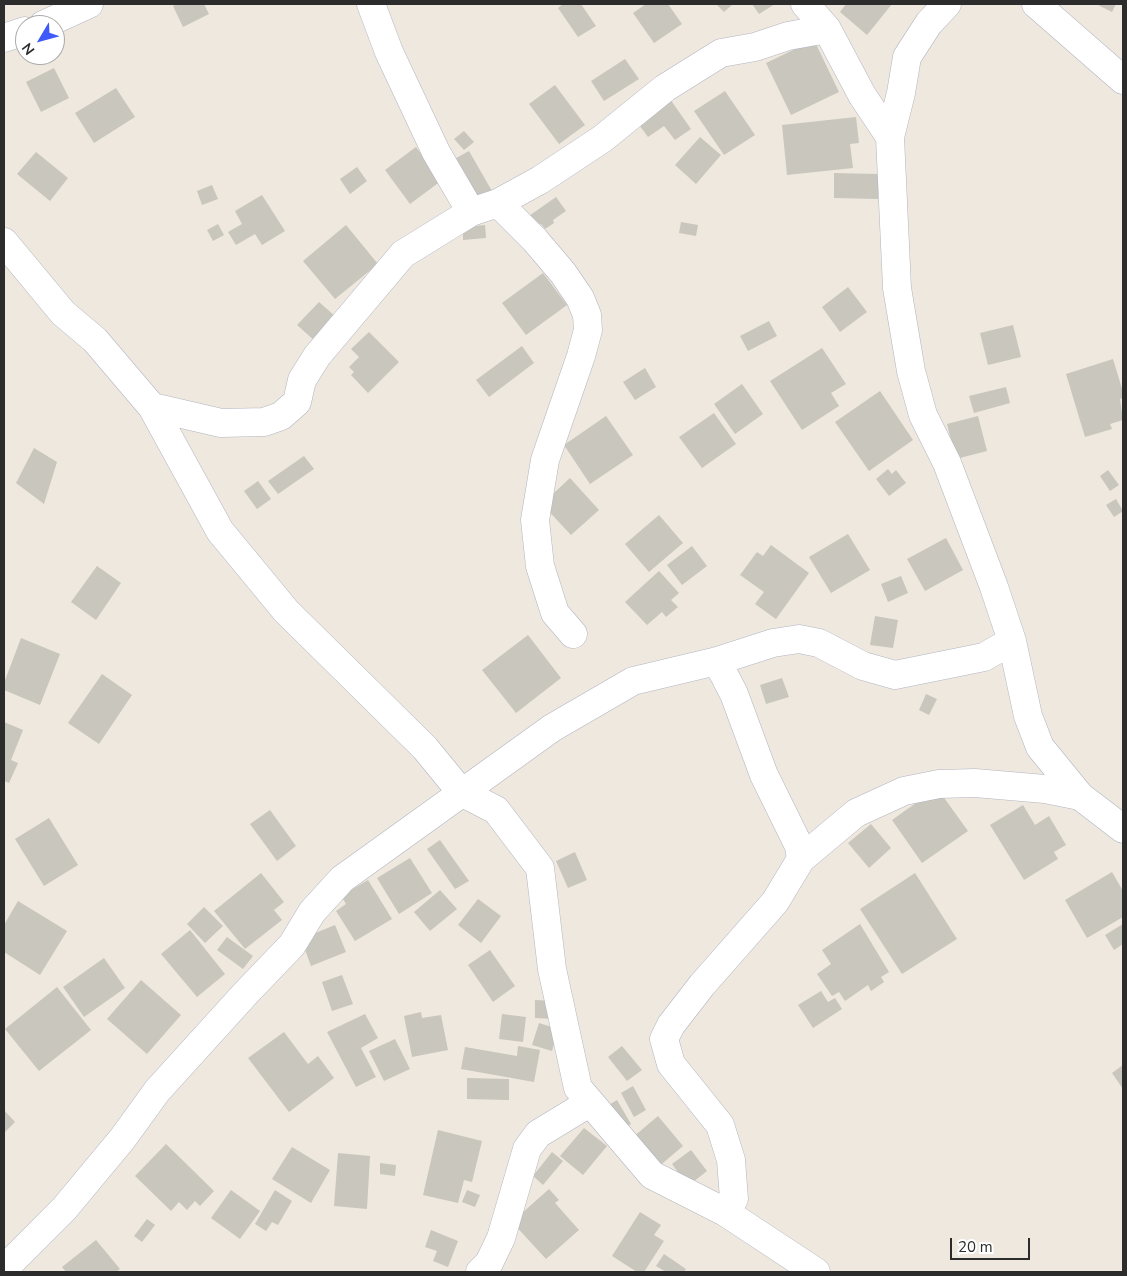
<!DOCTYPE html>
<html>
<head>
<meta charset="utf-8">
<style>
  body { margin:0 }
  #map { position:relative; width:1127px; height:1276px; overflow:hidden; background:#eee8df; font-family:"Nunito Sans",sans-serif }
  canvas { display:block }
  .frame { position:absolute; inset:0; border:5px solid #2c2c2c; pointer-events:none }
  .north { position:absolute; left:15px; top:15px; width:50px; height:50px; box-sizing:border-box; background:#fff; border:1px solid #ababab; border-radius:50%; rotate:233deg; font-size:14px; font-weight:700; line-height:20px; text-align:center; color:#2c2c2c }
  .north::after { content:''; display:block; margin:auto; width:18px; height:22px; background:#405afa; clip-path:polygon(50% 0,100% 100%,50% 72%,0 100%) }
  .scale { position:absolute; left:950px; top:1238px; width:80px; height:22px; box-sizing:border-box; border:2px solid #2c2c2c; border-top:0; padding-left:6px; font-size:15px; line-height:18px; white-space:nowrap; color:#2c2c2c; -webkit-text-stroke:4px #fff; paint-order:stroke }
</style>
</head>
<body>
<div id="map">
<canvas width="1127" height="1276"></canvas>
<div class="frame"></div>
<div class="north">N</div>
<div class="scale">20 m</div>
</div>
<script>
const context = document.querySelector('canvas').getContext('2d');
context.lineJoin = 'round';
function fillPath(path, color) {
  context.fillStyle = color;
  context.fill(path, 'evenodd');
}
function toPath(rows) {
  const path = new Path2D();
  for (const r of rows) {
    path.moveTo(r[0], r[1]);
    for (let i = 2; i < r.length; i += 2) path.lineTo(r[i], r[i + 1]);
  }
  return path;
}
function stroke(path, color, width, dash) {
  context.strokeStyle = color;
  context.lineWidth = width;
  context.lineCap = dash ? 'butt' : 'round';
  context.setLineDash(dash || []);
  context.stroke(path);
}
fillPath(toPath([
  [177,4,204,4,209,14,183,27,173,6],
  [563,4,581,4,596,26,578,37,558,8],
  [646,4,668,4,682,24,654,43,633,13],
  [716,4,733,4,724,12],
  [752,4,775,4,759,14],
  [846,4,892,4,867,35,840,12],
  [1096,4,1116,4,1112,12],
  [814,40,839,92,791,115,766,63],
  [625,59,639,79,604,101,591,81],
  [54,68,69,98,41,112,26,82],
  [555,85,585,125,559,144,529,104],
  [116,88,135,117,94,143,75,113],
  [725,91,755,135,724,155,694,111],
  [670,99,691,129,675,140,664,126,648,137,637,122],
  [856,117,859,143,850,144,853,168,787,175,782,125],
  [464,131,474,142,464,150,454,139],
  [700,137,721,155,696,184,675,165],
  [416,147,441,181,410,204,385,170],
  [469,151,492,191,473,202,449,162],
  [36,152,68,178,50,201,17,174],
  [357,167,367,181,350,194,340,179],
  [834,173,878,174,878,199,834,198],
  [212,185,218,199,202,205,197,191],
  [262,195,285,231,262,245,255,234,236,245,228,232,242,224,235,211],
  [556,197,566,211,553,220,554,223,545,229,541,224,534,229,526,218],
  [681,222,698,225,696,236,679,233],
  [218,224,224,235,213,241,207,230],
  [346,225,378,264,335,299,303,261],
  [485,225,486,238,463,240,463,227],
  [543,273,567,305,526,335,502,303],
  [848,287,867,312,840,332,822,307],
  [319,302,336,317,315,341,297,325],
  [769,321,777,336,748,351,740,336],
  [1013,325,1021,357,988,365,980,333],
  [369,332,399,362,368,393,351,375,354,372,349,367,359,357,351,349],
  [522,346,534,363,489,397,476,380],
  [822,348,846,384,831,393,839,406,802,430,770,381],
  [1113,359,1123,392,1123,398,1120,399,1123,420,1110,424,1112,429,1085,437,1066,374],
  [645,368,656,387,635,400,623,382],
  [742,384,763,414,735,434,714,404],
  [1006,387,1010,403,974,413,969,396],
  [880,391,913,440,869,471,835,422],
  [714,413,736,444,702,468,679,437],
  [606,416,633,455,590,484,564,445],
  [978,416,987,451,956,459,947,424],
  [34,448,57,462,44,504,16,483],
  [304,456,314,469,278,494,268,481],
  [888,469,892,474,896,470,906,483,889,496,876,479],
  [1108,470,1119,485,1110,491,1100,476],
  [570,478,599,510,571,535,542,504],
  [258,481,271,499,257,509,244,491],
  [1116,499,1123,511,1114,517,1106,505],
  [659,515,683,543,649,572,625,544],
  [848,534,870,570,831,593,809,557],
  [946,538,963,570,925,591,907,559],
  [771,545,809,573,776,619,755,604,764,592,740,575,757,552,763,556],
  [692,546,707,566,682,585,667,565],
  [97,566,121,583,96,620,71,602],
  [659,571,679,593,671,600,678,607,666,617,662,612,647,625,625,602],
  [901,576,908,593,888,602,881,584],
  [875,616,898,620,893,648,870,645],
  [528,635,561,678,516,713,482,670],
  [21,638,60,654,40,705,4,690,4,683],
  [102,674,132,695,99,744,68,723],
  [782,678,789,697,766,704,760,685],
  [926,694,937,699,929,715,919,710],
  [4,722,23,730,11,760,18,763,9,783,4,781],
  [937,788,968,831,922,863,892,820],
  [1023,805,1035,825,1049,816,1066,845,1054,852,1058,859,1024,880,990,825],
  [270,810,296,846,277,861,250,824],
  [49,818,78,865,44,886,15,839],
  [871,824,891,848,869,868,848,843],
  [440,840,469,881,455,889,427,849],
  [575,852,587,880,568,888,556,861],
  [410,858,432,893,399,914,377,878],
  [1112,872,1123,891,1123,917,1087,938,1065,900],
  [261,873,284,902,274,910,282,920,245,949,214,911],
  [915,873,957,939,902,974,860,909],
  [368,880,392,919,355,941,336,911,346,904,341,896],
  [440,890,457,909,430,931,414,912],
  [478,899,501,916,481,943,458,925],
  [18,901,67,931,40,975,4,952,4,925],
  [204,907,223,926,205,943,187,924],
  [860,924,889,972,881,977,884,982,871,991,868,985,845,1001,839,992,832,996,817,974,831,964,822,950],
  [1123,924,1123,944,1114,950,1105,935],
  [335,925,346,952,311,966,301,939],
  [190,930,225,974,197,997,161,954],
  [227,937,253,956,243,969,217,950],
  [490,950,515,986,493,1002,468,965],
  [104,958,125,988,84,1017,63,987],
  [342,975,353,1004,332,1011,322,982],
  [141,980,181,1015,147,1054,107,1019],
  [57,987,91,1030,39,1071,5,1029],
  [821,991,828,1002,835,998,842,1009,813,1028,798,1005],
  [535,1000,555,1001,554,1019,535,1018],
  [421,1012,422,1018,441,1015,448,1050,412,1057,404,1016],
  [365,1014,378,1038,361,1048,376,1077,356,1087,327,1032],
  [502,1014,526,1017,523,1042,499,1039],
  [539,1023,558,1029,552,1051,532,1045],
  [284,1032,308,1064,318,1056,334,1078,289,1112,248,1058],
  [395,1039,410,1069,384,1081,369,1051],
  [518,1046,540,1050,534,1082,461,1069,465,1047,517,1056],
  [622,1046,642,1070,627,1081,608,1057],
  [1123,1065,1123,1089,1112,1073],
  [467,1078,509,1079,509,1100,467,1099],
  [633,1086,646,1110,634,1117,621,1093],
  [617,1100,631,1124,618,1131,604,1108],
  [4,1110,15,1122,4,1133],
  [658,1116,683,1146,657,1168,632,1138],
  [584,1128,607,1146,583,1175,560,1156],
  [438,1130,482,1141,472,1182,464,1180,458,1203,423,1195],
  [166,1144,214,1191,200,1206,195,1201,187,1210,179,1202,171,1211,135,1176],
  [292,1147,330,1170,311,1203,272,1179],
  [691,1150,707,1171,688,1186,672,1164],
  [552,1152,563,1161,543,1185,533,1176],
  [338,1153,370,1156,367,1209,334,1206],
  [380,1163,396,1165,395,1176,380,1174],
  [549,1189,559,1200,555,1203,579,1230,546,1259,512,1222],
  [231,1190,260,1211,240,1239,211,1218],
  [275,1190,292,1201,278,1225,272,1222,266,1231,255,1224],
  [467,1190,480,1195,475,1207,462,1202],
  [640,1212,661,1225,654,1235,664,1241,644,1272,637,1272,612,1256],
  [147,1219,155,1225,142,1242,134,1236],
  [431,1230,458,1241,448,1267,433,1261,437,1251,425,1247],
  [96,1240,120,1269,116,1272,66,1272,62,1267],
  [664,1254,686,1269,684,1272,666,1272,656,1266]
]), '#c9c6bd');
const minor = toPath([
  [371,4,389,52,436,152,471,212],
  [805,4,827,29,862,95,890,137],
  [947,4,929,23,907,57,901,93,890,137,897,288,911,371,923,415,947,463,994,587,1012,641,1028,716,1040,747,1080,796,1123,829],
  [1036,4,1123,80],
  [43,25,89,4],
  [4,38,25,31],
  [498,203,535,240,563,273,580,298,587,315,588,330,581,356,545,460,535,520,540,566,555,613,573,634],
  [4,242,63,313,95,340,152,407,220,531,286,611,425,748,461,792,496,810,540,868,552,969,578,1088,652,1175,725,1212,816,1272],
  [152,407,221,423,264,422,281,416,297,402,302,380,317,356,403,254,471,212,498,203,540,180,602,139,665,88,721,53,755,47,788,36,827,29],
  [717,661,734,694,764,775,799,846,801,859,775,902,702,985,671,1025,664,1039,671,1064,720,1125,731,1160,734,1199,725,1212],
  [801,859,856,813,904,791,939,784,975,783,1045,789,1080,796],
  [4,1269,64,1209,123,1138,157,1091,245,994,292,945,312,912,342,879,552,728,633,681,717,661,773,643,799,639,819,643,863,666,895,675,984,657,1012,641],
  [480,1272,489,1263,501,1238,527,1149,538,1134,589,1103]
]);
stroke(minor, '#b2b4c0', 29);
stroke(minor, '#fff', 28);
</script>
</body>
</html>
